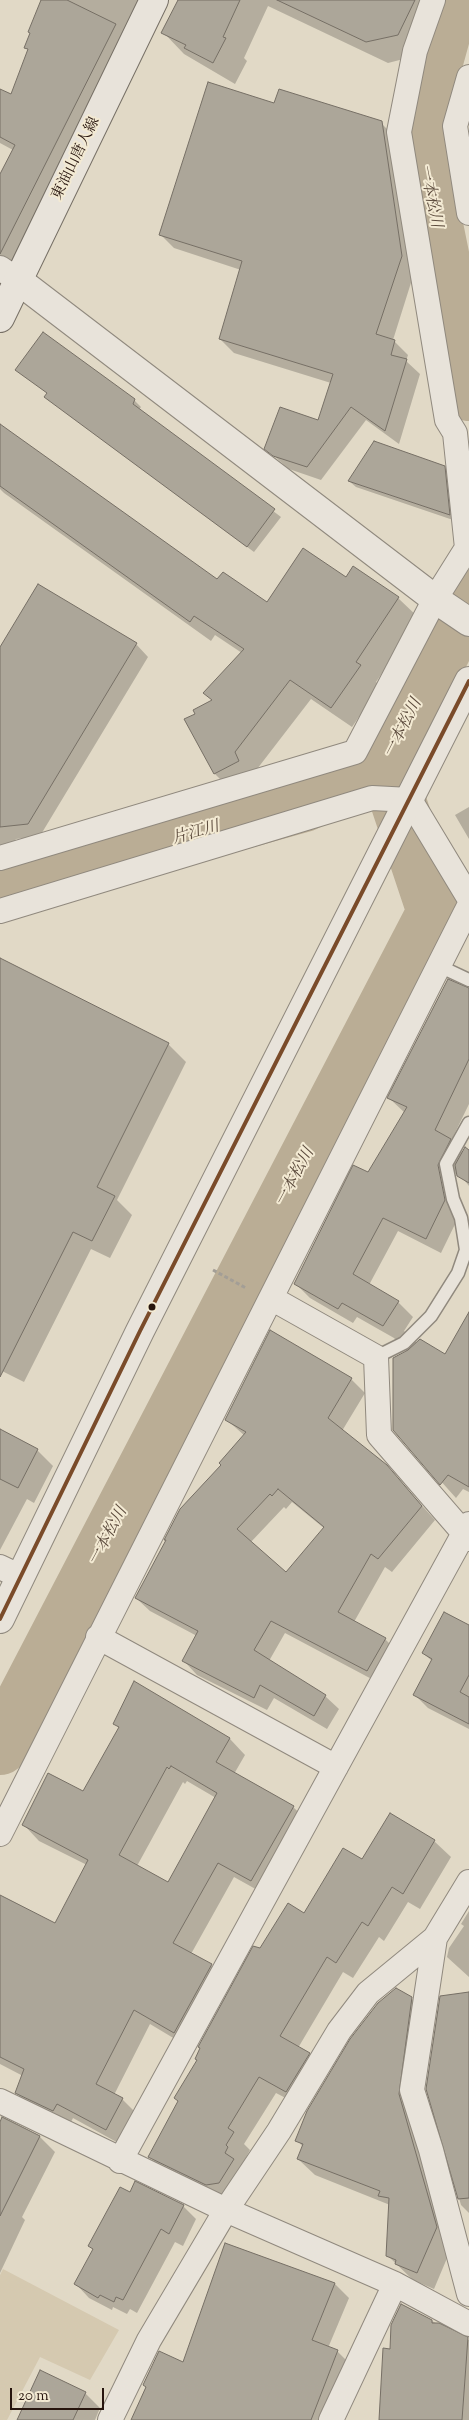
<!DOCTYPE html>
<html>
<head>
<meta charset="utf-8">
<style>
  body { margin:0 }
  #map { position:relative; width:469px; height:2420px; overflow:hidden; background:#e1d9c6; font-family:"Sorts Mill Goudy",serif }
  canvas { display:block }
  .scale { position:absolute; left:10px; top:2388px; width:94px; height:22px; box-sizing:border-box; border:2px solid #27150e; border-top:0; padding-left:6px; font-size:15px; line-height:18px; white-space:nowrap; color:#27150e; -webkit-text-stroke:4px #f3ead3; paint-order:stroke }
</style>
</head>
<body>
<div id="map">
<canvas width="469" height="2420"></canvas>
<div class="scale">20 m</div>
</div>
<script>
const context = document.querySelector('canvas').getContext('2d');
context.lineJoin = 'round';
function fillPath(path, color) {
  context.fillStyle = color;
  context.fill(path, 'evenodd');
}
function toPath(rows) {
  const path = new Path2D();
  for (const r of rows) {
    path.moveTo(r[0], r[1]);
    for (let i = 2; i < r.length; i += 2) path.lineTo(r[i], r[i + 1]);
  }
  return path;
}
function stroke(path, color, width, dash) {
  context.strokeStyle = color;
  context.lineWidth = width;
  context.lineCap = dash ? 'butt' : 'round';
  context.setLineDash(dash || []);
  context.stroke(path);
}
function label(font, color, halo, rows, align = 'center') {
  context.font = font + ' "Sorts Mill Goudy","Noto Serif JP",serif';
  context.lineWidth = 4;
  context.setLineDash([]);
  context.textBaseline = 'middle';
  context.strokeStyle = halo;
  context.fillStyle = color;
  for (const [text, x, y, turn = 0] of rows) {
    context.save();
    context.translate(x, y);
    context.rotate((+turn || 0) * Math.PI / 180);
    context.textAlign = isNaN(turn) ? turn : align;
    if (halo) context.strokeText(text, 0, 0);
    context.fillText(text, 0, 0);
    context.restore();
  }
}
fillPath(toPath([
  [3,2269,119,2330,90,2380,40,2357,7,2420,0,2420,0,2275]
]), '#d5c9b0');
fillPath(toPath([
  [42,0,141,0,16,269,3,276,1,283,3,290,0,294,0,177,13,150,0,143,0,98,11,96,29,50,26,47],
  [178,0,446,0,419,55,388,63,268,6,244,58,247,61,235,84,184,54,163,32],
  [275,105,381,123,395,137,415,270,393,340,408,355,406,361,420,374,399,444,366,420,321,480,289,469,266,449,319,422,331,383,234,353,220,339,241,270,174,248,160,234],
  [17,370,134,400,141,407,139,410,281,517,254,552,53,403,46,396,48,394],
  [0,426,218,581,267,603,346,579,353,568,398,598,419,618,376,682,380,686,352,727,311,699,254,773,235,794,215,774,197,714,213,701,205,693,242,653,215,635,211,641,4,493,0,489],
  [444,467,451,474,456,521,356,487,349,481],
  [136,644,148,657,40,836,16,839,8,852,0,847,0,650],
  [469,807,469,839,455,815],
  [0,959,168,1044,186,1062,117,1200,132,1215,110,1258,91,1249,24,1382,0,1370],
  [469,990,469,1104,451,1141,463,1153,469,1153,469,1186,457,1171,452,1180,459,1216,441,1253,398,1231,369,1285,398,1302,413,1317,404,1331,417,1343,445,1356,469,1315,469,1492,463,1489,456,1498,394,1429,407,1352,394,1338,357,1317,353,1323,310,1298,295,1283,368,1174,405,1113,389,1098],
  [351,1379,365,1393,342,1431,386,1466,435,1520,392,1572,385,1567,354,1622,385,1639,399,1653,381,1684,285,1633,269,1661,325,1696,339,1709,327,1729,274,1698,267,1710,197,1675,184,1661,197,1636,150,1611,136,1598,223,1465,245,1436,227,1420],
  [292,1502,325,1529,286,1574,250,1543,284,1507,286,1509],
  [0,1430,37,1450,53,1466,34,1503,27,1499,0,1550],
  [469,1627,469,1729,428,1708,414,1694,432,1661,423,1653],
  [135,1683,230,1739,245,1755,234,1774,293,1807,309,1822,268,1896,234,1877,191,1954,211,1965,227,1981,190,2048,150,2024,114,2095,122,2099,138,2115,122,2145,73,2118,69,2126,32,2108,16,2093,23,2076,0,2064,0,1909,56,1924,87,1865,39,1841,24,1825,84,1793,119,1728,115,1724],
  [187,1781,216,1798,168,1884,137,1866,183,1782,185,1784],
  [390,1815,434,1841,451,1857,420,1909,408,1902,384,1941,379,1937,353,1978,343,1972,298,2048,309,2054,325,2070,303,2107,276,2093,244,2144,250,2150,223,2201,166,2173,150,2157,261,1950,304,1915,362,1861],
  [469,1911,469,1977,447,1957,449,1948,464,1926,461,1924],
  [469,1994,469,2213,461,2205,427,2089],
  [411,1998,428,2015,415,2111,453,2244,434,2289,413,2280,388,2256,390,2205,315,2175,298,2159,303,2147,297,2140],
  [3,2119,40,2137,55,2152,22,2217,25,2220,0,2273,0,2125],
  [130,2194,183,2206,196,2219,183,2246,175,2242,137,2313,130,2309,127,2314,113,2307,112,2310,89,2298,76,2284,94,2250,90,2246],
  [226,2245,335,2284,349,2298,328,2348,337,2351,351,2365,335,2420,132,2420,160,2353,183,2364],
  [432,2321,469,2340,469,2420,379,2420,392,2350],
  [85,2393,100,2408,95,2420,18,2420]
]), '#0003');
stroke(toPath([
  [452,0,416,131,469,393],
  [0,889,304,804,386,765],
  [0,1747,435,912,386,765,469,598]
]), '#baad95', 56);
const building = toPath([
  [41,0,67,0,116,24,0,254,0,174,15,145,0,137,0,89,11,94,28,49,24,48,30,33,28,32,41,0],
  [178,0,240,0,223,37,226,38,213,63,184,48,186,45,161,33,178,0],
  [277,0,415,0,398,35,366,42,277,0],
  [208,82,274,103,279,89,382,121,402,256,376,334,395,340,391,355,407,359,385,431,351,407,307,467,273,456,264,449,280,407,318,420,333,374,219,339,242,261,159,235,208,82],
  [43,332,135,399,133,404,275,509,247,547,44,397,47,393,15,370,43,332],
  [0,424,217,579,223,572,267,602,303,548,346,577,353,566,399,597,356,662,361,665,331,708,290,680,235,752,239,761,214,774,184,719,195,714,193,710,212,700,203,693,244,649,194,616,190,622,0,486,0,424],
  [374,441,445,466,450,515,348,481,374,441],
  [38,584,137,643,28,824,0,827,0,647,38,584],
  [0,958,169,1043,97,1187,115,1196,92,1241,73,1232,0,1377,0,958],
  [448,979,469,988,469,1059,435,1130,451,1139,438,1165,445,1200,426,1239,383,1218,353,1274,399,1301,383,1326,342,1303,338,1309,294,1284,353,1165,368,1172,407,1107,387,1098,448,979],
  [465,1147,469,1150,469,1183,457,1176,455,1165,465,1147],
  [469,1312,469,1487,448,1475,440,1485,393,1430,393,1358,408,1350,420,1339,445,1354,469,1312],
  [270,1330,352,1378,328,1418,387,1465,422,1506,378,1559,371,1554,338,1612,386,1638,367,1671,271,1621,254,1650,326,1695,314,1716,260,1685,254,1698,182,1661,198,1631,135,1598,166,1540,164,1540,180,1509,221,1465,219,1463,246,1432,225,1420,270,1330],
  [278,1489,324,1527,286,1572,237,1529,270,1494,272,1496,278,1489],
  [0,1429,38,1449,18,1488,0,1479,0,1429],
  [444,1612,469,1625,469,1675,460,1692,469,1697,469,1724,413,1695,432,1659,422,1653,444,1612],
  [134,1681,230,1738,216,1762,294,1806,251,1881,218,1863,173,1943,212,1964,174,2033,134,2010,96,2084,123,2098,106,2130,57,2104,53,2111,15,2093,24,2069,0,2057,0,1895,55,1923,88,1860,22,1825,48,1773,83,1791,119,1727,113,1724,134,1681],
  [171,1766,217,1793,168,1882,119,1855,167,1767,169,1769,171,1766],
  [390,1813,435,1840,403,1894,392,1887,368,1926,362,1922,336,1963,327,1957,280,2036,310,2053,286,2092,259,2077,228,2128,234,2132,226,2145,228,2147,225,2153,234,2159,219,2183,206,2185,148,2157,178,2101,174,2098,197,2060,195,2059,200,2048,198,2047,253,1946,260,1948,288,1903,304,1913,343,1848,362,1859,390,1813],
  [396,1988,412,1997,399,2094,437,2227,417,2273,395,2264,396,2260,386,2256,389,2198,378,2196,380,2191,297,2159,303,2144,295,2141,307,2111,350,2039,378,2003,396,1988],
  [469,1992,469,2198,458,2199,426,2089,440,1996,469,1992],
  [2,2117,40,2136,0,2216,0,2122,2,2117],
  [135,2181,184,2205,169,2234,161,2229,123,2300,116,2297,114,2302,100,2295,98,2298,74,2284,93,2249,88,2246,120,2187,130,2192,135,2181],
  [225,2243,335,2283,312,2340,338,2350,311,2420,131,2420,146,2387,143,2385,159,2351,183,2362,225,2243],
  [401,2304,432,2320,432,2323,439,2323,468,2337,462,2420,379,2420,383,2348,390,2349,391,2325,401,2304],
  [40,2370,86,2392,73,2420,17,2420,40,2370]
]);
fillPath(building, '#aca699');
stroke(building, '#766f65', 1);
const service = toPath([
  [439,966,469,980],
  [376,1357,404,1343,431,1316,458,1273,466,1250,461,1218,453,1199,446,1164,469,1123]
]);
const minor = toPath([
  [469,77,455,126,469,213],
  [0,268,19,281],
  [0,858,355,752,435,599,467,548,455,433,447,420,399,132,415,51,433,0],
  [0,911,372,798,410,800,469,898],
  [271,1298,376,1357,379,1435,469,1539],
  [0,1567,21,1577],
  [98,1637,336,1767],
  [0,1834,469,906],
  [469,1882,435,1938,412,2090,431,2150,469,2294],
  [0,2101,226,2210,395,2284,469,2324],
  [120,2161,469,1524],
  [110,2420,149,2340,226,2210,279,2131,339,2031,368,1993,435,1938],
  [331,2420,395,2284]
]);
const tertiary = toPath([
  [19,281,435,599,469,622],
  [0,1619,140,1331,469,681]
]);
const secondary = toPath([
  [0,318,154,0]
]);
stroke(service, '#90897e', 15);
stroke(minor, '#90897e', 26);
stroke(tertiary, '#90897e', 30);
stroke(secondary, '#766f65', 30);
stroke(toPath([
  [213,1270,246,1288]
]), '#a39e96', 3, [4, 2.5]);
stroke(service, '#e8e3da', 12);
stroke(minor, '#e8e3da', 24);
stroke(tertiary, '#e8e3da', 28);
stroke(secondary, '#e8e3da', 28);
stroke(toPath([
  [0,1619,140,1331,469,681]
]), '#7a4b2a', 4);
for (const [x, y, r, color] of [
  [152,1307,4.5,"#27150e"]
]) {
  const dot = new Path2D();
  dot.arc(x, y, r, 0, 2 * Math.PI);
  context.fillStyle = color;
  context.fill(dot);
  stroke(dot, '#f3ead3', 2);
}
label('15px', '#27150e', '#f3ead3', [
  ["東油山唐人線",77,159,-64]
]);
label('italic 16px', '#5b4a3c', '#f3ead3', [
  ["一本松川",429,196,79],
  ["一本松川",404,729,-63],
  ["片江川",196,834,-16],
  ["一本松川",296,1178,-62],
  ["一本松川",109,1537,-62]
]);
</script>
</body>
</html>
